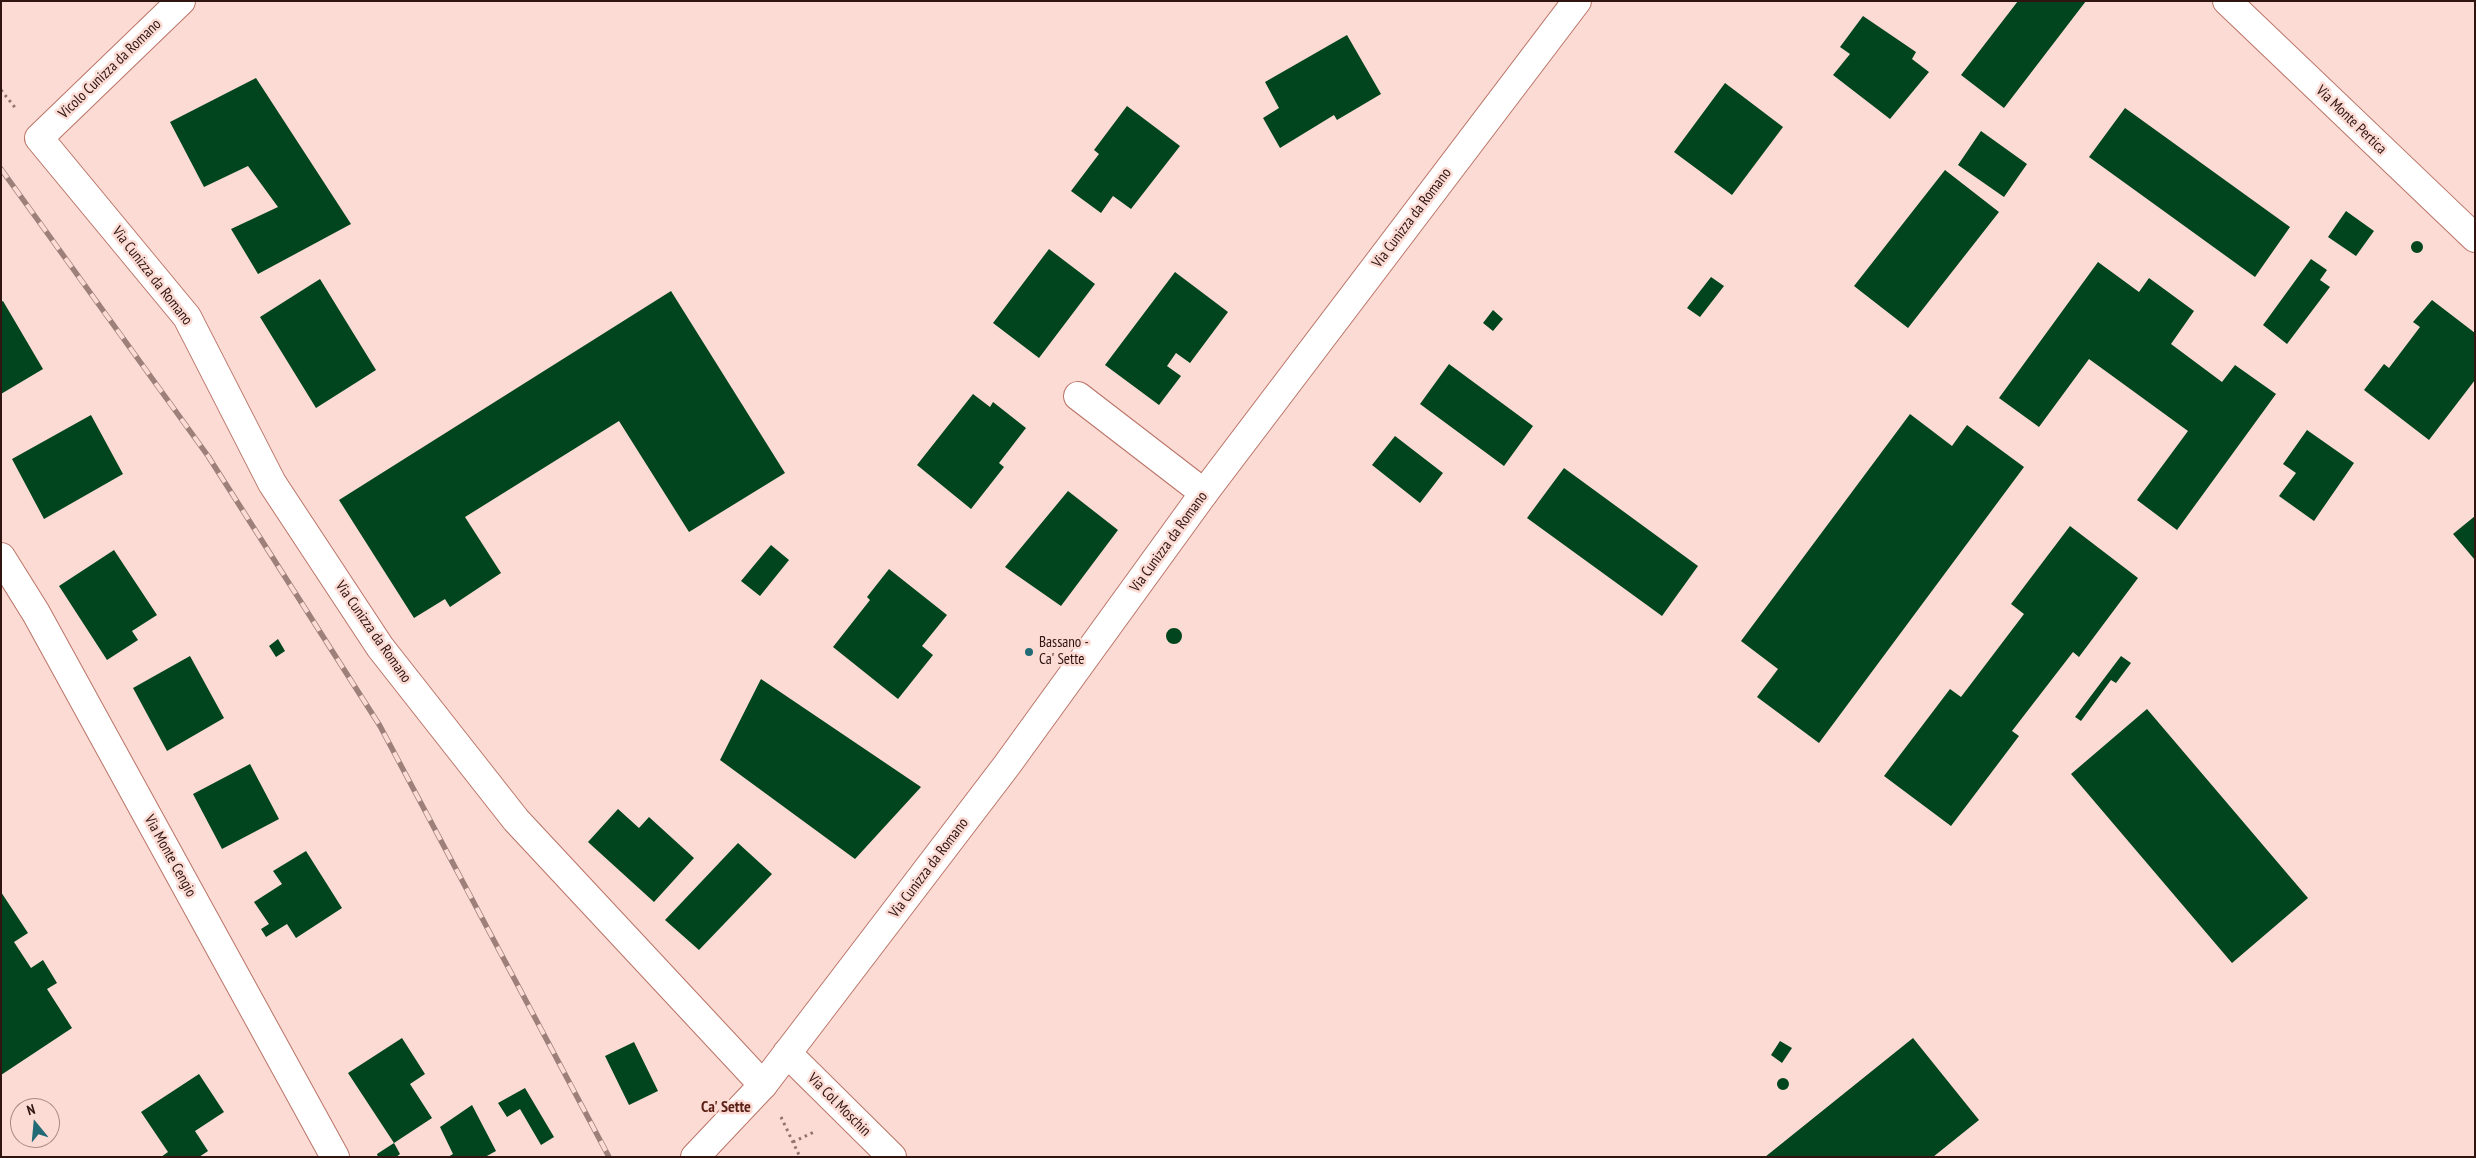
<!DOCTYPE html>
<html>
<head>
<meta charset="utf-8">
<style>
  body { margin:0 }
  #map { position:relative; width:2476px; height:1158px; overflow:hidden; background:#fbdbd4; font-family:"PT Sans Narrow",sans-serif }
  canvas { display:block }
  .frame { position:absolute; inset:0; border:2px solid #2f140f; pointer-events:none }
  .north { position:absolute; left:10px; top:1098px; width:50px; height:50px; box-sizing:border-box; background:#fbdbd4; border:1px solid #a98b85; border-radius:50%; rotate:343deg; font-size:14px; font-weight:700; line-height:20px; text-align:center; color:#2f140f }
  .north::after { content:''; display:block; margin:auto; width:18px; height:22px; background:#216a76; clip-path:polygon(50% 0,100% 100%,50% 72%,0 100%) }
</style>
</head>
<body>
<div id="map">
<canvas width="2476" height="1158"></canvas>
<div class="frame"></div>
<div class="north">N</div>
</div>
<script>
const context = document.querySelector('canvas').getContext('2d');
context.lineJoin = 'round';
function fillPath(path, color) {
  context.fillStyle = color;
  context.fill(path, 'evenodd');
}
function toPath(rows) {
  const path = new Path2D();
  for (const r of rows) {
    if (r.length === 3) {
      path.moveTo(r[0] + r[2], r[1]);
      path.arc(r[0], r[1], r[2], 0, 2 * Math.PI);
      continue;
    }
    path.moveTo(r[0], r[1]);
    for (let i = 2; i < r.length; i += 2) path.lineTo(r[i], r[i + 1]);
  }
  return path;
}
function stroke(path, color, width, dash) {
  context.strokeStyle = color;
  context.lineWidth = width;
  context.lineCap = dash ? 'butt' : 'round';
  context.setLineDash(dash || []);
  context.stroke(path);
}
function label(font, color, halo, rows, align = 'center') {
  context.font = font + ' "PT Sans Narrow",sans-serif';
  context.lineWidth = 5;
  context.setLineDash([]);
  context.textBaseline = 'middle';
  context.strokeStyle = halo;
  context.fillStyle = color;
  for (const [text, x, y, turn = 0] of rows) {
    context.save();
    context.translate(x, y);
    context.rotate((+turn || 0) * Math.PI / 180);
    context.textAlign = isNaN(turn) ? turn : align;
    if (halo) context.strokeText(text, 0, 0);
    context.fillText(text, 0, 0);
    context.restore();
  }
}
fillPath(toPath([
  [2018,1,2086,1,2004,108,1961,75],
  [1863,16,1916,52,1912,59,1929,72,1890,119,1833,75,1850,54,1840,47],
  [1347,35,1381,94,1337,120,1334,115,1280,148,1263,118,1279,108,1265,82],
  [256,78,351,224,258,274,231,229,278,207,248,166,204,187,170,122],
  [1725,83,1783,127,1732,195,1674,152],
  [1127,106,1180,146,1131,209,1113,196,1101,213,1071,191,1099,154,1094,150],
  [2125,108,2290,227,2255,277,2089,157],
  [1981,131,2027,164,2004,197,1958,165],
  [1945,170,1999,212,1908,328,1854,286],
  [2346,211,2374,231,2356,256,2328,237],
  [2417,247,6],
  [1049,249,1095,284,1039,358,993,323],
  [2311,259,2327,270,2320,280,2330,287,2287,344,2263,325],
  [2098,262,2139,292,2149,278,2194,311,2171,344,2222,382,2235,365,2276,394,2177,530,2137,500,2188,431,2089,359,2039,427,1999,398],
  [1175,272,1228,312,1190,363,1176,353,1167,366,1181,376,1159,405,1105,365],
  [1711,277,1724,286,1700,317,1687,308],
  [320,279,376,370,316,408,260,317],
  [671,291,785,473,689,532,619,421,465,517,501,573,450,607,445,599,414,618,339,500],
  [2432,300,2475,333,2475,380,2429,440,2364,390,2384,364,2389,368,2420,327,2413,322],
  [3,301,43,369,1,394,1,302],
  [1493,310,1503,319,1493,331,1483,323],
  [1449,364,1533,426,1504,466,1420,404],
  [973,394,990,407,993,402,1026,428,999,463,1004,467,971,509,917,465],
  [1910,414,1952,446,1967,425,2024,467,1819,743,1757,697,1778,669,1741,641],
  [91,415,123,474,44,519,12,459],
  [2307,430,2354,463,2314,521,2279,496,2296,473,2283,464],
  [1395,436,1443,473,1420,503,1372,465],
  [1564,468,1698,566,1662,616,1527,518],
  [1068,491,1118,530,1061,606,1005,567],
  [2475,516,2475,560,2453,534],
  [2070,526,2138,578,2079,657,2073,652,2012,731,2019,736,1951,826,1884,776,1950,689,1961,697,2024,614,2011,604],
  [771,545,789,560,760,596,741,581],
  [114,550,157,615,132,631,138,640,107,660,59,586],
  [889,569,947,615,922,646,933,655,898,699,833,647,870,600,867,597],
  [1174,636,8],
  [278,639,285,651,276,657,269,646],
  [190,656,224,718,167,751,133,688],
  [2121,656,2131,663,2116,683,2111,680,2081,721,2075,717],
  [761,679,921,787,855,859,720,760],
  [2147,709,2308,898,2232,963,2071,774],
  [250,764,279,819,222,849,193,794],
  [618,809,639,828,649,817,694,858,654,902,588,842],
  [738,843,772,874,699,950,665,920],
  [306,851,342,908,296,938,287,924,266,937,261,929,269,924,254,902,282,884,273,871],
  [1,892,28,933,14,942,31,968,43,960,57,983,47,989,72,1028,1,1075],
  [402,1038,425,1074,410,1084,432,1118,394,1143,348,1073],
  [1913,1038,1979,1120,1933,1157,1765,1157],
  [1780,1041,1792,1048,1782,1063,1771,1055],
  [634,1042,658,1091,629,1105,605,1056],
  [199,1074,224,1112,195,1131,208,1151,199,1157,161,1157,168,1152,141,1112],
  [1783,1084,6],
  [525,1088,554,1137,541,1145,520,1109,507,1117,498,1103],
  [472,1105,496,1151,485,1157,448,1157,453,1154,440,1127],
  [394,1143,400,1154,396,1157,378,1157,377,1154]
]), '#00451d');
const minor = toPath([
  [181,1,39,138,187,317,272,483,380,647,516,820,763,1085],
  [2227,1,2475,238],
  [1078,396,1204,493],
  [1,557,36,613,335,1157]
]);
const tertiary = toPath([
  [787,1053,892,1157]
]);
const secondary = toPath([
  [695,1157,763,1085,1007,765,1204,493,1577,1]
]);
stroke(minor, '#ba7467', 30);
stroke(tertiary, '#ba7467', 30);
stroke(secondary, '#ba7467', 30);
stroke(toPath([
  [1,90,17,110],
  [781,1117,800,1157],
  [793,1142,816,1131]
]), '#92746e', 3, [2.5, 4]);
stroke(minor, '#fff', 28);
stroke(tertiary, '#fff', 28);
stroke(secondary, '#fff', 28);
const rail = toPath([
  [1,169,208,456,380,726,609,1157]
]);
stroke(rail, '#9e807a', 5.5);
stroke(rail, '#fbdbd4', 4, [11]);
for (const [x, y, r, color] of [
  [1029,652,5,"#216a76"]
]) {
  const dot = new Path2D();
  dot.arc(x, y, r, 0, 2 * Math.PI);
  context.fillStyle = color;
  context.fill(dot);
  stroke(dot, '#fbdbd4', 2);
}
label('15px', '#2f140f', '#fbdbd4', [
  ["Vicolo Cunizza da Romano",110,69,-44],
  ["Via Monte Pertica",2351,120,44],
  ["Via Cunizza da Romano",1412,218,-53],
  ["Via Cunizza da Romano",152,276,52],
  ["Via Cunizza da Romano",1169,542,-54],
  ["Via Cunizza da Romano",373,632,55],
  ["Via Monte Cengio",170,856,61],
  ["Via Cunizza da Romano",929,868,-53],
  ["Via Col Moschin",839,1105,45]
]);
label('15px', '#2f140f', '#fbdbd4', [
  ["Bassano -",1039,643],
  ["Ca' Sette",1039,660]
], 'left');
label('bold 16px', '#5c1f15', '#fbdbd4', [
  ["Ca' Sette",726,1107]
]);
</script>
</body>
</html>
